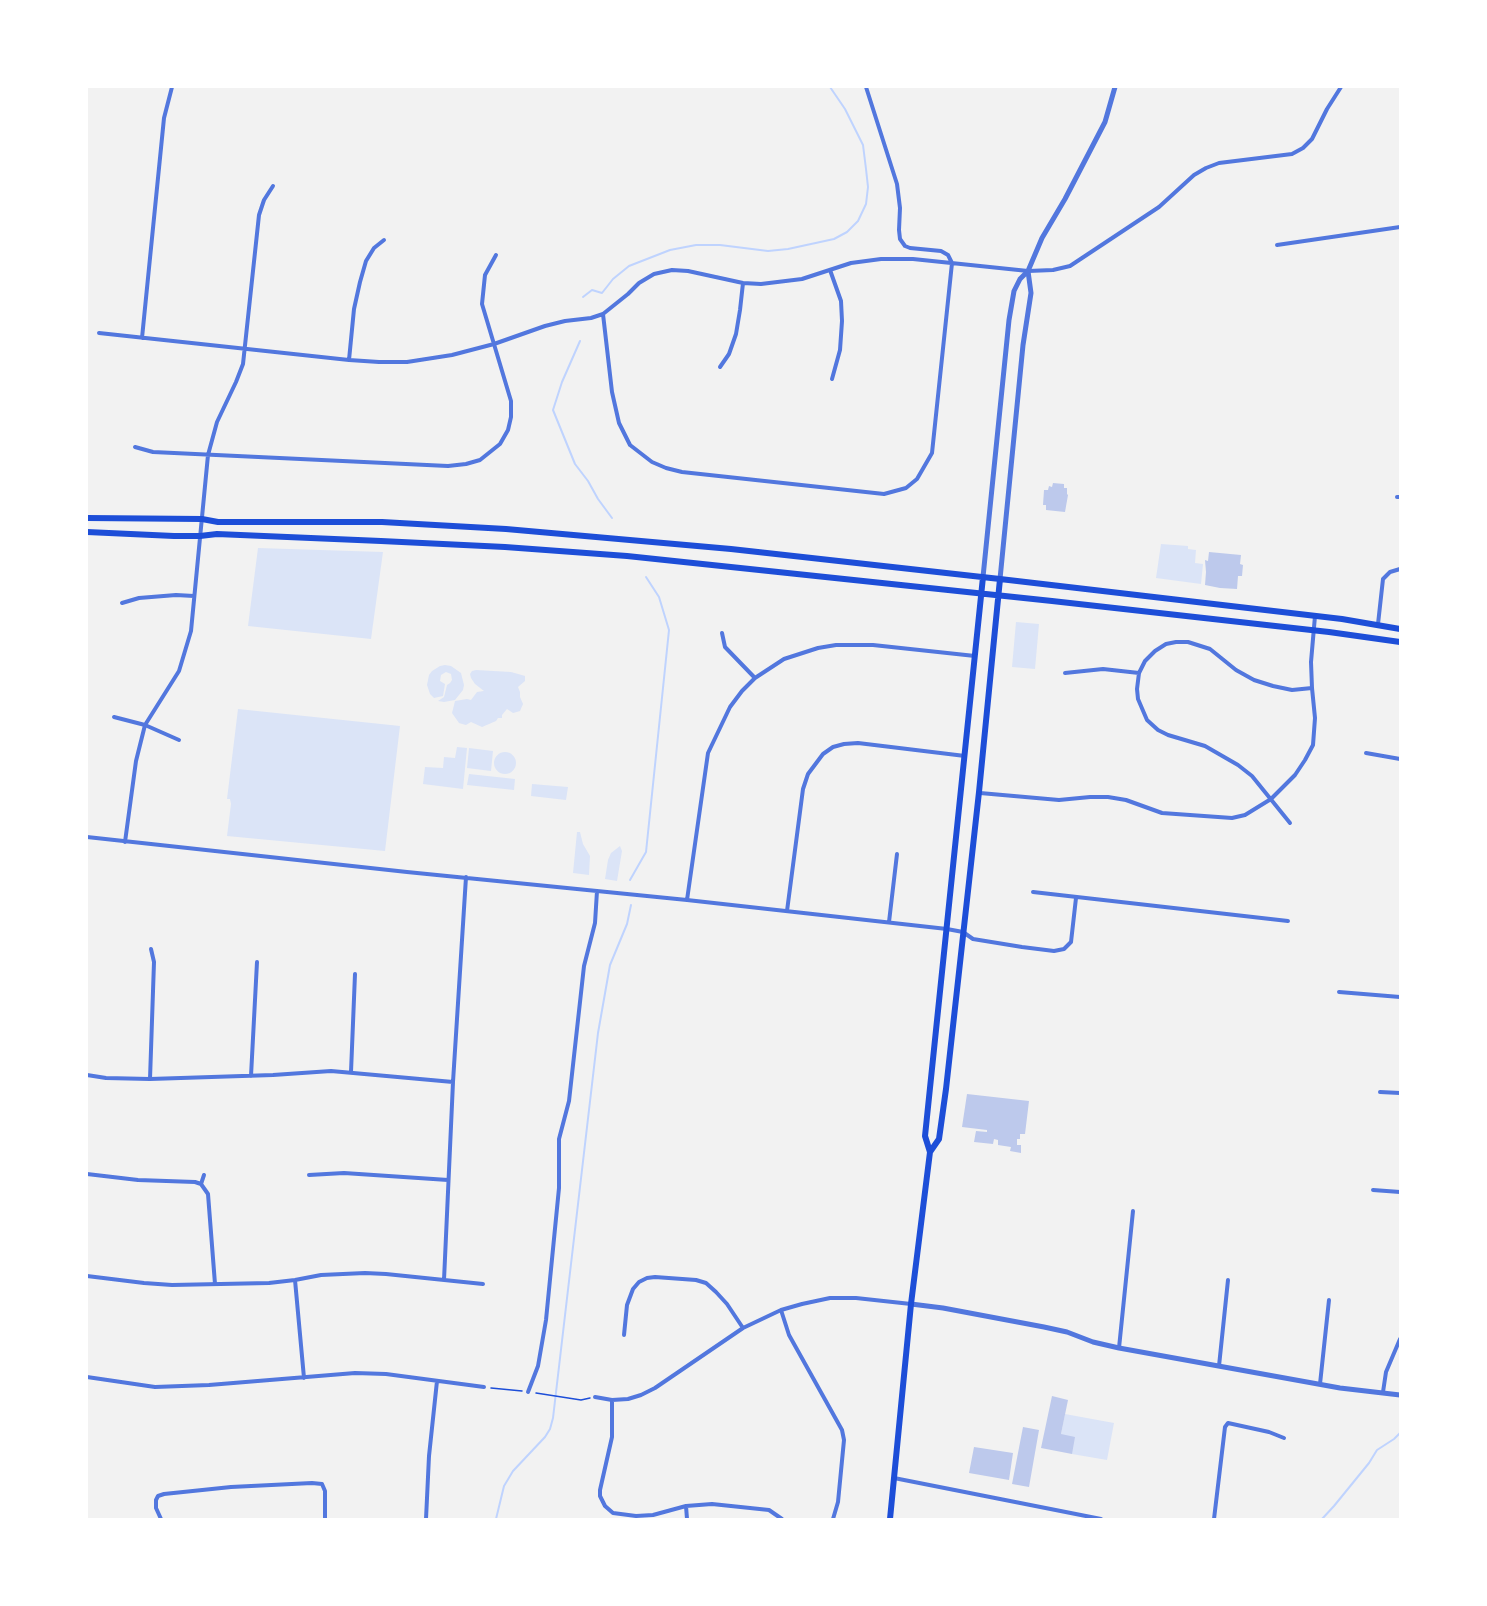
<!DOCTYPE html>
<html>
<head>
<meta charset="utf-8">
<style>
  body { margin:0 }
  #map { position:relative; width:1487px; height:1606px; overflow:hidden; background:#f2f2f2; font-family:"PT Sans Narrow",sans-serif }
  canvas { display:block }
  .frame { position:absolute; inset:0; border:88px solid #fff; pointer-events:none }
</style>
</head>
<body>
<div id="map">
<canvas width="1487" height="1606"></canvas>
<div class="frame"></div>
</div>
<script>
const context = document.querySelector('canvas').getContext('2d');
context.lineJoin = 'round';
function fillPath(path, color) {
  context.fillStyle = color;
  context.fill(path, 'evenodd');
}
function toPath(rows) {
  const path = new Path2D();
  for (const r of rows) {
    if (r.length === 3) {
      path.moveTo(r[0] + r[2], r[1]);
      path.arc(r[0], r[1], r[2], 0, 2 * Math.PI);
      continue;
    }
    path.moveTo(r[0], r[1]);
    for (let i = 2; i < r.length; i += 2) path.lineTo(r[i], r[i + 1]);
  }
  return path;
}
function stroke(path, color, width, dash) {
  context.strokeStyle = color;
  context.lineWidth = width;
  context.lineCap = dash ? 'butt' : 'round';
  context.setLineDash(dash || []);
  context.stroke(path);
}
fillPath(toPath([
  [1161,544,1188,546,1188,549,1196,550,1195,563,1203,564,1201,584,1156,578],
  [258,548,383,552,371,639,248,626],
  [1016,622,1039,624,1035,669,1012,667],
  [445,665,451,666,461,673,464,685,463,690,455,700,444,702,438,701,444,697,447,685,450,683,452,680,451,674,446,672,441,675,440,681,445,684,443,696,434,698,430,694,427,685,429,675,432,671,440,666],
  [476,670,511,672,525,676,525,681,518,687,520,692,520,697,523,704,520,711,513,713,507,709,502,715,502,718,498,718,496,721,482,727,471,722,466,725,459,723,452,713,455,701,467,699,471,700,477,692,484,691,475,684,471,678,470,674,472,671],
  [238,709,400,726,385,851,227,836,231,804,230,799,227,799],
  [457,747,467,748,463,789,423,784,425,767,443,768,444,757,455,758],
  [469,748,493,751,491,771,467,768],
  [505,763,11],
  [469,774,515,779,514,790,467,785],
  [532,784,568,787,566,800,531,796],
  [577,832,580,832,583,844,590,856,589,875,573,873],
  [620,846,622,851,617,881,605,879,608,860,611,853],
  [1065,1414,1114,1423,1107,1460,1072,1454,1061,1434]
]), '#dbe4f7');
stroke(toPath([
  [583,297,592,290,602,293,613,279,629,266,670,250,696,245,720,245,768,251,788,249,834,239,847,232,858,221,866,204,868,187,866,169,863,145,845,109,830,87],
  [580,341,562,382,553,410,575,464,588,481,598,499,612,518],
  [630,880,646,852,669,630,659,597,646,577],
  [496,1519,504,1486,513,1471,545,1437,550,1429,553,1418,598,1033,610,965,627,924,631,905],
  [1322,1519,1334,1506,1369,1463,1377,1450,1394,1439,1400,1433]
]), '#bfd3fe', 2);
fillPath(toPath([
  [1053,483,1064,484,1064,488,1067,488,1067,494,1068,495,1065,512,1046,510,1046,505,1043,505,1044,490,1048,490,1049,486,1052,487],
  [1209,552,1241,555,1240,564,1243,565,1242,576,1238,576,1237,589,1220,588,1205,585,1206,572,1205,560,1208,561],
  [967,1094,1029,1101,1025,1134,1020,1134,1020,1139,1017,1139,1017,1145,1021,1145,1021,1153,1010,1151,1011,1147,998,1145,998,1140,994,1139,993,1144,974,1142,976,1131,987,1132,987,1130,962,1127],
  [1052,1396,1068,1400,1061,1434,1075,1437,1072,1454,1041,1448],
  [1023,1427,1039,1430,1029,1487,1012,1484],
  [974,1447,1013,1453,1009,1480,969,1473]
]), '#bdc9ec');
stroke(toPath([
  [491,1388,522,1391],
  [536,1393,581,1400,590,1398]
]), '#1d4ed8', 1.5);
stroke(toPath([
  [1277,245,1400,227],
  [830,270,841,301,842,321,840,350,832,379],
  [603,314,612,392,619,423,630,445,652,462,666,468,682,472,884,494,906,488,917,479,932,453,952,263,948,255,941,251,910,248,905,246,900,239,899,230,900,208,897,184,866,87],
  [99,333,349,360,379,362,407,362,452,355,494,344,545,326,565,321,591,318,603,314,628,294,639,283,654,274,672,270,688,271,743,283,761,284,802,279,851,263,881,259,913,259,1028,271,1053,270,1070,266,1159,207,1194,175,1206,168,1219,163,1292,154,1303,148,1312,139,1327,109,1341,87],
  [142,338,164,118,172,87],
  [349,360,354,309,360,282,366,261,374,248,384,240],
  [720,367,729,354,736,334,740,310,743,283],
  [135,447,153,452,448,466,466,464,480,460,500,444,508,430,511,417,511,401,482,304,485,275,496,255],
  [1397,497,1400,497],
  [122,603,139,598,176,595,194,596],
  [1378,624,1383,579,1390,572,1400,569],
  [722,633,725,647,755,678],
  [1065,673,1103,669,1139,673],
  [114,717,145,725,179,740],
  [1366,753,1400,759],
  [980,793,1059,800,1090,797,1108,797,1126,800,1162,813,1232,818,1245,815,1271,799,1295,775,1305,760,1313,745,1315,718,1312,688,1311,662,1315,616],
  [1290,823,1252,776,1238,765,1205,746,1168,735,1158,730,1147,720,1138,699,1137,689,1139,673,1145,661,1155,651,1166,644,1176,642,1188,642,1210,649,1236,670,1254,680,1273,686,1292,690,1312,688],
  [87,837,407,872,687,900,947,929,963,932,973,939,1022,947,1054,951,1064,949,1071,942,1076,898],
  [125,842,136,761,145,725,179,671,191,631,208,455,217,422,236,382,243,364,259,215,264,200,273,186],
  [1033,892,1288,921],
  [687,900,708,753,730,707,742,691,755,678,784,659,818,648,836,645,873,645,975,656],
  [787,911,803,789,808,774,823,754,833,747,844,744,858,743,965,756],
  [889,922,897,854],
  [1339,992,1400,997],
  [351,1072,355,974],
  [87,1075,106,1078,150,1079,273,1075,331,1071,453,1082],
  [251,1076,257,962],
  [150,1079,154,962,151,949],
  [1380,1092,1400,1093],
  [87,1174,138,1180,195,1182,201,1184,208,1194,215,1284],
  [309,1175,344,1173,448,1180],
  [201,1184,204,1175],
  [1373,1190,1400,1192],
  [87,1276,144,1283,172,1285,269,1283,295,1280,321,1275,365,1273,386,1274,483,1284],
  [295,1280,304,1378],
  [444,1280,453,1082,466,877],
  [781,1310,789,1335,842,1430,844,1440,838,1502,833,1519],
  [624,1335,627,1305,633,1289,639,1282,647,1278,655,1277,696,1280,706,1283,716,1292,727,1304,743,1328],
  [1119,1348,1133,1211],
  [1219,1366,1228,1280],
  [87,1377,155,1387,209,1385,355,1373,386,1374,484,1387],
  [1320,1384,1329,1300],
  [528,1392,538,1366,546,1320,559,1188,559,1139,569,1101,584,966,595,923,597,891],
  [1383,1392,1386,1372,1400,1339],
  [595,1397,612,1400,628,1399,641,1395,655,1388,743,1328,781,1310,802,1304,830,1298,856,1298,911,1304],
  [612,1400,612,1437,600,1490,600,1496,605,1506,613,1513,636,1516,653,1515,686,1506,712,1504,769,1510,782,1519],
  [894,1478,1101,1519],
  [686,1506,687,1519],
  [161,1519,156,1508,156,1500,158,1496,164,1494,231,1487,312,1483,322,1484,325,1491,325,1519],
  [426,1519,429,1456,437,1381],
  [1214,1519,1225,1427,1228,1423,1269,1432,1284,1438]
]), '#5277de', 4);
stroke(toPath([
  [983,577,1009,320,1014,291,1020,279,1028,271,1042,238,1065,199,1105,122,1115,87],
  [1000,579,1023,345,1031,293,1028,271],
  [911,1304,943,1308,1044,1327,1067,1332,1093,1342,1119,1348,1340,1388,1400,1395]
]), '#5277de', 5);
stroke(toPath([
  [87,518,202,519,218,522,382,522,506,529,731,549,1000,579,1342,619,1400,629],
  [87,532,174,536,200,536,217,534,381,541,505,547,627,556,1052,601,1329,632,1400,642],
  [930,1152,925,1136,983,577],
  [890,1519,911,1304,930,1152,939,1139,946,1089,979,792,1000,579]
]), '#1d4ed8', 6);
</script>
</body>
</html>
